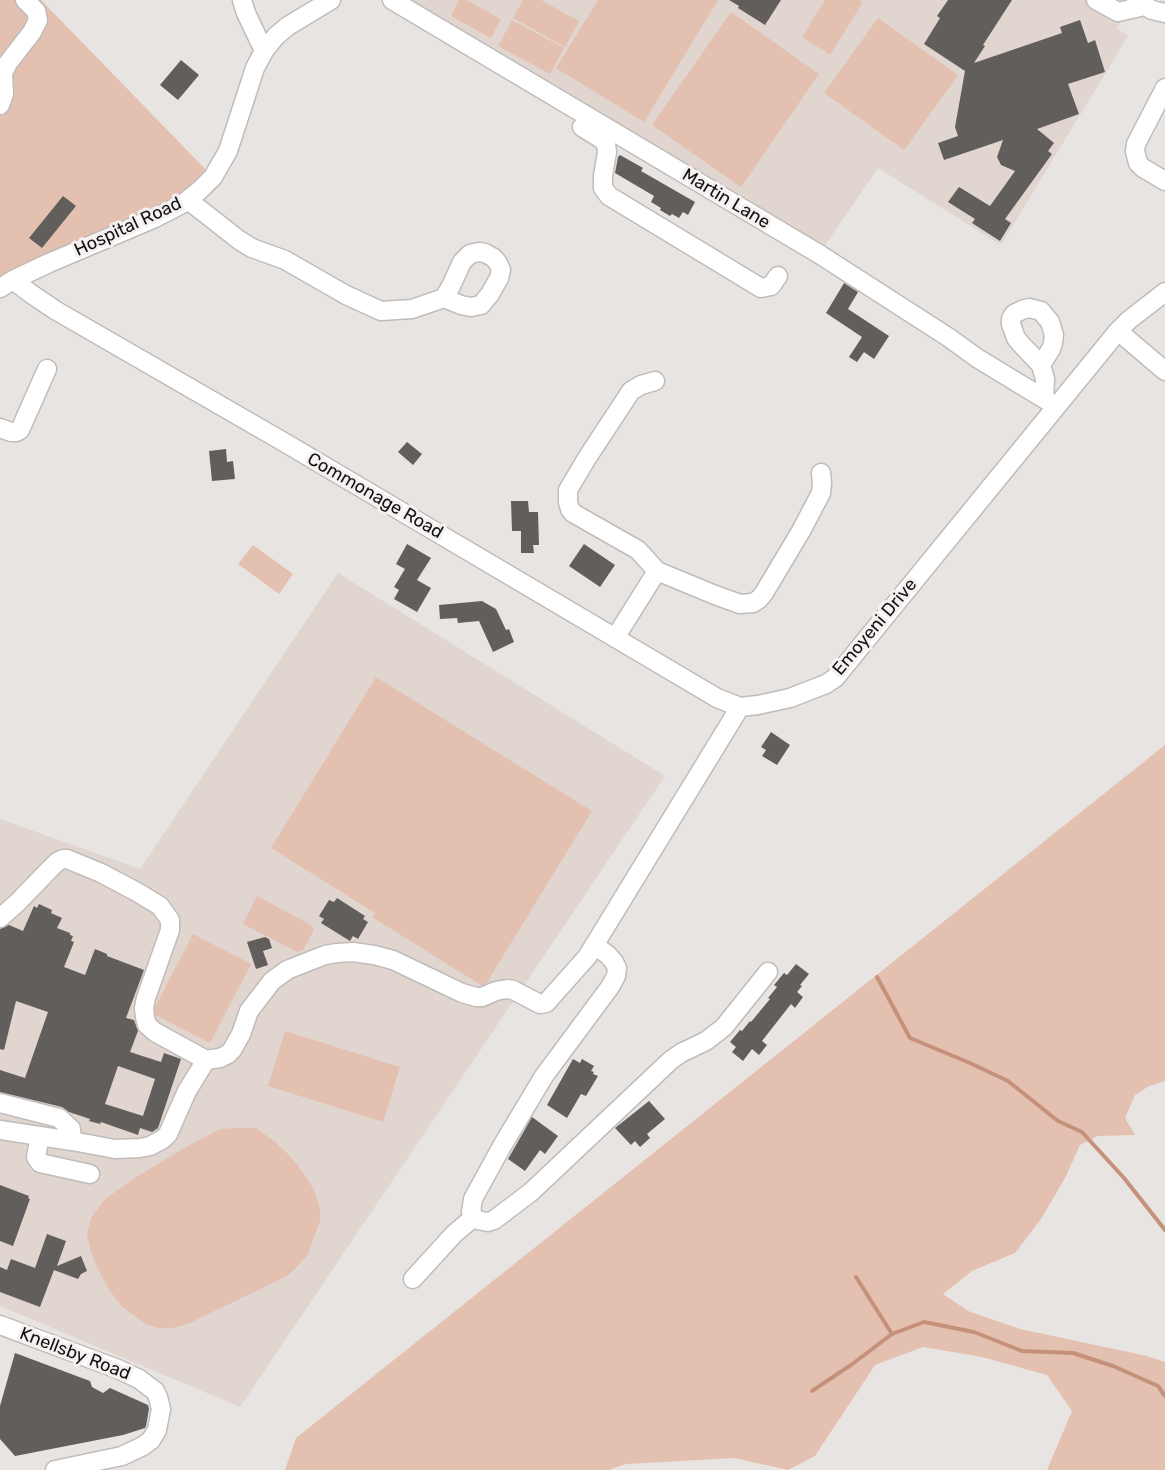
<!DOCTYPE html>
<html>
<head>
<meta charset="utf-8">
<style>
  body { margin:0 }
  canvas { display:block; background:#e8e4e2 }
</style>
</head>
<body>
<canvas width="1165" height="1470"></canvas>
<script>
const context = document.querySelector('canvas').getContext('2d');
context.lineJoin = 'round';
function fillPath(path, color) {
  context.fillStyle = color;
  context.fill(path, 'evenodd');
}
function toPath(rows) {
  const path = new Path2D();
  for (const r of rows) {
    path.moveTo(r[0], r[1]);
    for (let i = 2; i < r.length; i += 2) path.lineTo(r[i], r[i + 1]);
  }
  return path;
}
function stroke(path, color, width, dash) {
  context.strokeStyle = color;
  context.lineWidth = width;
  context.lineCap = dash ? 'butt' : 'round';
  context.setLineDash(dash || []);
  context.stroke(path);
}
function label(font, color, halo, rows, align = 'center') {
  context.font = font + ' Rubik,sans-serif';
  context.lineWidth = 6;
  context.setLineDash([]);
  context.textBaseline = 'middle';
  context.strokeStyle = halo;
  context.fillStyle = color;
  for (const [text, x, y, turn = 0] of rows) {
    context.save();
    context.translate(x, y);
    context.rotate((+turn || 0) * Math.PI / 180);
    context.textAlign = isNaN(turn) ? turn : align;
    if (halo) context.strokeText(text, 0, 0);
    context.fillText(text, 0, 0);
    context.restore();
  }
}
fillPath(toPath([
  [392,0,1136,0,1136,1,1117,28,1128,36,1001,245,878,168,819,254],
  [338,573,665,776,240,1407,0,1306,0,819,140,869]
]), '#e1d5d0');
fillPath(toPath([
  [0,0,41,0,213,177,200,190,0,288],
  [459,0,466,0,501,19,491,38,451,16],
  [523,0,541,0,579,21,565,47,513,18],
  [598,0,718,0,644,122,556,68],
  [825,0,860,0,863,2,830,55,802,37],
  [731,12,819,74,741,187,652,125],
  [878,18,958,75,904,150,824,93],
  [512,20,564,48,550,74,498,46],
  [253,545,293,574,279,594,238,564],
  [376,677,592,811,484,987,372,917,375,913,271,848],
  [1165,745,1165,1081,1149,1086,1135,1095,1125,1118,1135,1135,1098,1136,1080,1145,1065,1178,1041,1219,1015,1253,972,1271,943,1294,968,1311,1020,1329,1147,1356,1165,1362,1165,1470,1047,1470,1072,1411,1047,1375,982,1357,923,1347,875,1365,815,1456,788,1470,734,1458,626,1464,608,1470,285,1470,296,1438],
  [257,896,311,925,314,930,303,950,297,952,243,924],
  [193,934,251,964,210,1043,152,1013],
  [285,1031,400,1067,383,1122,268,1086],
  [236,1128,256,1128,275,1142,287,1153,299,1167,313,1188,320,1208,320,1221,307,1256,289,1275,190,1323,173,1328,158,1328,146,1324,122,1307,108,1288,95,1263,90,1249,87,1234,91,1218,105,1199,133,1179,186,1147,220,1129]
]), '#e4c0b1');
stroke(toPath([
  [877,977,910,1038,970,1063,1008,1081,1058,1121,1082,1132,1124,1178,1165,1230],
  [856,1277,892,1334],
  [812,1391,851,1365,892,1334,924,1322,974,1332,1022,1351,1073,1353,1113,1366,1158,1386,1165,1396]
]), '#c6917a', 4);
fillPath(toPath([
  [729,0,781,0,765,25,738,8,739,6],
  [948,0,1012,0,983,45,985,46,974,63,1062,33,1060,27,1080,20,1088,43,1095,40,1105,72,1068,84,1079,114,1037,129,1054,143,1048,151,1052,154,1005,219,1011,223,1000,241,972,223,975,219,948,202,959,187,990,206,1015,171,1001,165,997,157,1003,140,944,160,938,143,958,136,955,127,965,71,924,44,940,18,937,16],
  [181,60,199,75,178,100,160,85],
  [620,155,643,168,641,171,695,202,688,215,683,212,679,218,672,214,670,216,660,210,661,208,651,202,654,196,615,173,618,157],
  [63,196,76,206,42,248,29,238],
  [844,283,858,292,848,309,889,336,874,359,864,352,857,362,849,357,862,337,826,313],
  [407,442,422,454,413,465,398,452],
  [226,449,227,462,233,461,235,479,212,481,209,451],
  [511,501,528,501,529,512,538,512,539,545,533,545,534,553,521,553,521,531,512,531],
  [407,544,431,558,417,580,431,588,417,612,394,599,399,590,394,587,405,569,396,564],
  [584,544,615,565,600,587,569,566],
  [482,601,496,609,506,630,509,629,514,642,493,652,479,621,458,623,457,618,440,619,439,605],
  [771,732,790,745,777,765,762,756,766,750,761,747],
  [337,898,365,916,363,919,368,922,358,939,353,936,350,941,321,923,324,919,319,916,329,900,334,902],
  [39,904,52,910,51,913,62,918,57,928,70,933,70,935,73,936,71,941,74,942,64,967,85,975,95,949,107,954,107,956,144,970,126,1018,134,1020,138,1031,130,1052,161,1062,164,1053,181,1059,158,1128,152,1132,140,1128,138,1135,101,1122,100,1124,89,1121,90,1119,69,1112,62,1107,0,1092,0,1070,25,1078,48,1012,16,1001,4,1050,0,1049,0,929,9,925,23,931,34,906,37,908],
  [118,1066,155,1079,143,1116,105,1104],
  [265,937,269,939,272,948,263,951,268,965,256,969,247,942],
  [796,964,809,974,800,985,802,986,797,992,803,997,795,1008,791,1004,762,1041,767,1045,759,1055,752,1049,743,1061,732,1052,736,1047,730,1042,740,1030,742,1031,750,1021,751,1022,770,999,768,998,777,987,774,985,784,973,787,975],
  [573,1059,580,1063,582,1059,594,1066,591,1071,594,1072,593,1074,598,1076,586,1096,581,1094,567,1118,547,1105],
  [649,1101,665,1119,647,1134,650,1138,640,1147,635,1141,631,1145,615,1128],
  [532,1117,558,1136,545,1154,540,1150,525,1171,508,1159],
  [0,1185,29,1196,28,1198,30,1199,13,1246,0,1241],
  [47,1234,66,1241,57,1266,81,1256,87,1271,81,1274,78,1279,54,1270,40,1307,0,1292,0,1267,7,1270,11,1259,35,1268],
  [15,1353,90,1381,92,1387,103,1393,110,1388,148,1405,149,1409,146,1426,145,1428,123,1435,15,1456,0,1439,0,1406]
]), '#615e5c');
const minor = toPath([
  [242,0,246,13,264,51],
  [392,0,819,254,948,337,977,358,1056,406],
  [1096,0,1118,12,1145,6],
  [1136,0,1152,10,1165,13],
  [1165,88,1136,144,1135,151,1138,163,1143,168,1165,181],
  [0,105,4,94,3,73,8,63,32,32,38,20,36,11,25,0],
  [582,127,601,139,606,144,607,152,603,176,603,188,609,196,761,288,771,286,778,276],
  [188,200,239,240,252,248,285,260,346,295,381,311,412,309,444,298,451,286,462,262,470,254,479,252,485,253,494,258,498,263,501,270,499,278,490,294,481,305,471,307,461,305,444,298],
  [13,280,30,293,55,310,282,441,690,682,717,698,740,707,758,705,790,698,826,684,835,678,1118,331,1129,320,1165,292],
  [0,288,13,280,49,263,155,218,184,203,200,190,213,177,228,151,255,68,264,51,276,36,288,26,331,0],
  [1118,331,1165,371],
  [1041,365,1051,349,1053,343,1054,335,1050,322,1041,311,1029,308,1022,310,1014,314,1011,319,1011,324,1016,338,1020,343,1041,365,1045,379,1044,398],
  [0,428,11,432,16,432,20,430,47,369],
  [657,571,715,595,740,604,753,603,759,599,764,593,801,531,821,493,822,483,821,473],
  [615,638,657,571,638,550,573,513,570,509,568,502,568,490,587,458,631,391,641,385,655,381],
  [0,918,17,903,49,870,57,862,63,859,67,859,101,873,137,892,160,906,170,920,170,930,146,998,144,1008,145,1017,147,1025,155,1032,206,1060,220,1058,228,1054,232,1050,241,1034,249,1011,272,981,287,970,325,955,337,953,353,952,374,955,393,960,462,993,476,997,482,997,496,991,507,989,513,990,540,1004,546,1003,587,957,740,707],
  [594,945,608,955,614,962,617,968,616,976,610,987,544,1076,502,1146,473,1199,471,1212,474,1217,477,1220,488,1222,494,1220,531,1192,671,1060,681,1053,706,1041,724,1027,768,972],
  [0,1103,59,1118,71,1129,72,1141],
  [0,1130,72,1141,115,1149,140,1148,150,1146,163,1139,168,1134,187,1091,206,1060],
  [40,1136,36,1157,40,1163,90,1174],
  [413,1279,454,1234,474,1217],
  [0,1325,118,1369,139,1379,155,1391,158,1397,161,1409,157,1430,151,1440,143,1446,122,1456,55,1470]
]);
stroke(minor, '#c0bcba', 21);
stroke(minor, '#fff', 18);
label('18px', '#131212', '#f5f1f0', [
  ["Martin Lane",726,199,31],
  ["Hospital Road",128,227,-25],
  ["Commonage Road",375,496,30],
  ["Emoyeni Drive",875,627,-50],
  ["Knellsby Road",75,1354,21]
]);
</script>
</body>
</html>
